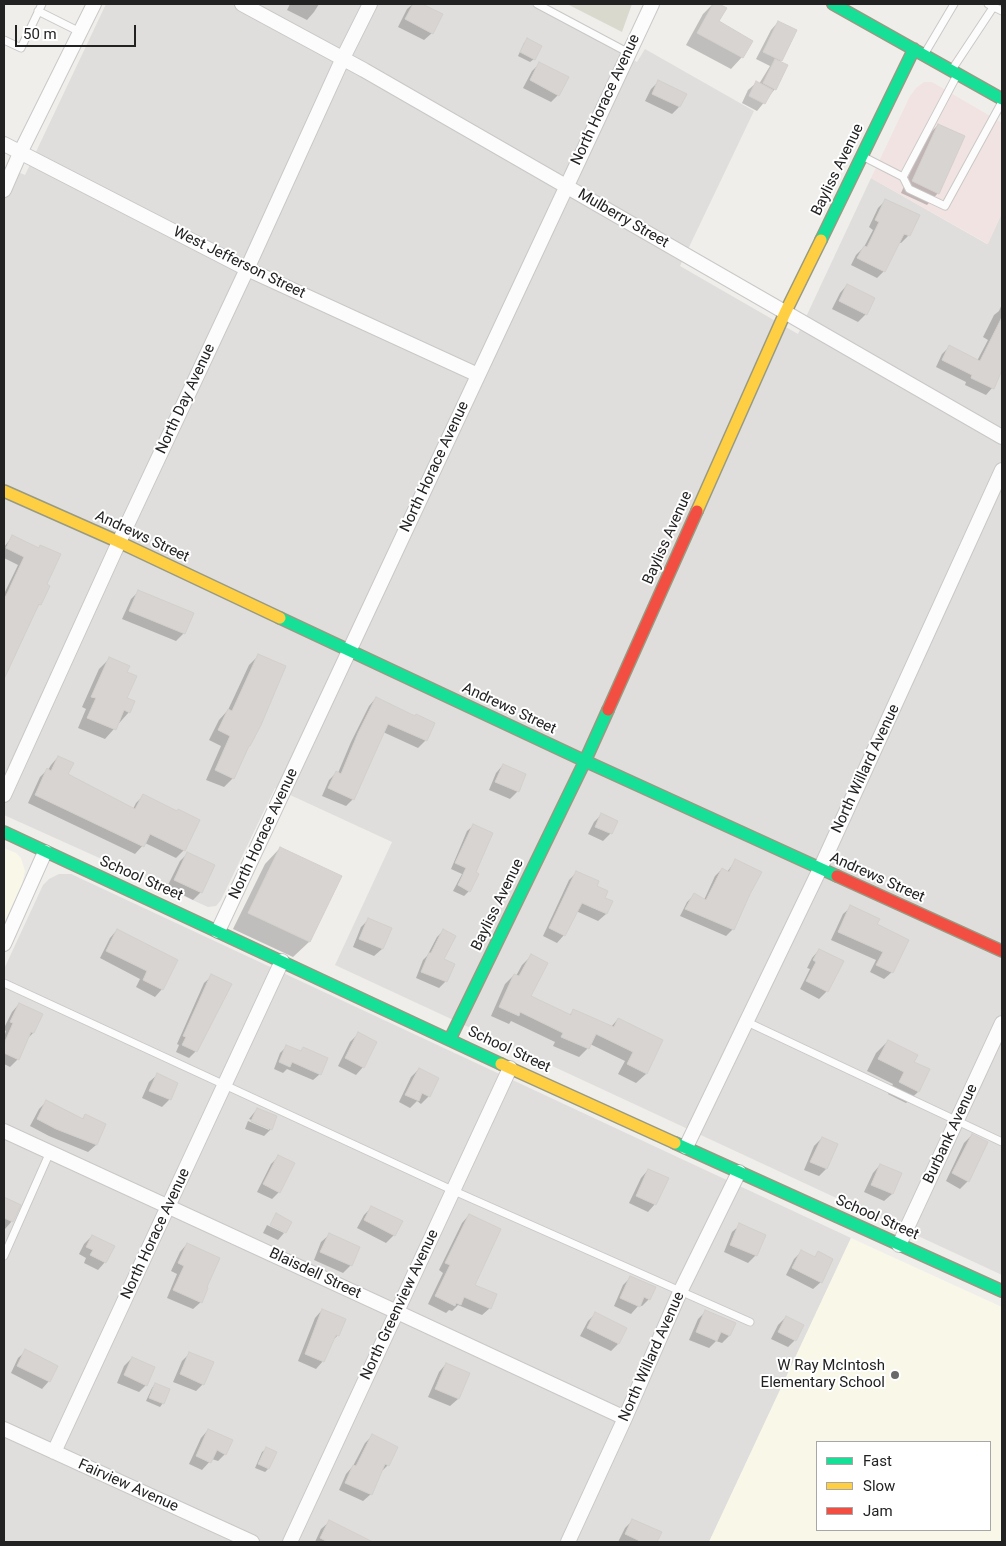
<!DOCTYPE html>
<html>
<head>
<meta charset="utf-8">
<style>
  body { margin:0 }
  #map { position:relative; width:1006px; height:1546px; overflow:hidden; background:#f0eeeb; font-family:Roboto,sans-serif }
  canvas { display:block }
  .frame { position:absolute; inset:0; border:5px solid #222; pointer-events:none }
  .legend { position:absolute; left:816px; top:1441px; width:175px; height:90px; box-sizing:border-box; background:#fff; border:1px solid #a7a7a7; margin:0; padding:6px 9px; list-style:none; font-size:15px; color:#222 }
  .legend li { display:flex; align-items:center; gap:10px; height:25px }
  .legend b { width:25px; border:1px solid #a7a7a7 }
  .scale { position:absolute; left:15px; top:25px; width:121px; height:22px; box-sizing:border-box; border:2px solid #222; border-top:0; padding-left:6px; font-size:15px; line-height:18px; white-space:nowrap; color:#222; -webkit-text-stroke:4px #fff; paint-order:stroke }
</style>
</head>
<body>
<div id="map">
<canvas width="1006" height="1546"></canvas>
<div class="frame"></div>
<ul class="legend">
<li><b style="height:6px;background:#16e098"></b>Fast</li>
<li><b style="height:6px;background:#ffcf43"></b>Slow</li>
<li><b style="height:6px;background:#f24e42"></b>Jam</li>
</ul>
<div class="scale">50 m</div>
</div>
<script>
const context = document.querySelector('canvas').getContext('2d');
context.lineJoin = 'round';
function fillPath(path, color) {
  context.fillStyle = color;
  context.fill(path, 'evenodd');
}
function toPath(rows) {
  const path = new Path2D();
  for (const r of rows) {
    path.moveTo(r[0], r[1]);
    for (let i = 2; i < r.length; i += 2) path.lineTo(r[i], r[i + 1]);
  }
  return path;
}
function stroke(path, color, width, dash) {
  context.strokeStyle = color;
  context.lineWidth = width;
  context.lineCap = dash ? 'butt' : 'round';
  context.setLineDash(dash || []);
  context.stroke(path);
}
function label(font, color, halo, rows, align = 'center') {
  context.font = font + ' Roboto,sans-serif';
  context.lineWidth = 4;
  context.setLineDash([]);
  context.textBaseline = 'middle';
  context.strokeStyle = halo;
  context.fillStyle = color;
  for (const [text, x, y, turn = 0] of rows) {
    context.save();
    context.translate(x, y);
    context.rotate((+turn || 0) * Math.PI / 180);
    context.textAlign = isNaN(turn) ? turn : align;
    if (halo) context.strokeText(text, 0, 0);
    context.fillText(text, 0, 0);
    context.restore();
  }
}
fillPath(toPath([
  [106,4,537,4,637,62,645,49,754,111,680,266,798,334,871,178,987,244,1002,213,1002,1275,335,965,392,842,275,788,221,900,216,906,208,907,4,815,4,166,25,175],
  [59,874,71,874,851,1238,709,1542,4,1542,4,969,43,885,49,879]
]), '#dfdedc');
fillPath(toPath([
  [924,82,932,82,1002,123,1002,213,988,244,871,178,910,96,916,88]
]), '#f1e3e1');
fillPath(toPath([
  [4,848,16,853,21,858,25,871,22,884,4,923],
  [851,1238,1002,1307,1002,1542,709,1542],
  [817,1442,990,1442,990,1530,817,1530]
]), '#f8f7e8');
fillPath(toPath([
  [567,4,632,4,622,32]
]), '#d9d9cd');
fillPath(toPath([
  [290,4,319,4,314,12,307,20,287,10],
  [413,4,419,4,441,15,432,33,424,40,398,27,407,9],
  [713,4,717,4,725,8,717,22,742,57,731,69,686,45,703,14],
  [778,22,781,60,779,62,775,89,757,111,742,103,748,90,756,83,759,84,770,66,756,59,771,30],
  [527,40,534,59,530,62,518,56,524,43],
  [539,64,558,95,551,102,523,88,532,71],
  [658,82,685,95,679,107,672,114,645,101,651,89],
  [938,125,938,193,927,205,901,193,926,137],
  [886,200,918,216,908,236,901,243,898,242,884,271,877,278,851,265,856,255,864,247,873,230,869,227,878,208],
  [847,285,874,298,866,314,858,322,832,309,840,293],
  [1002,304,1002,363,992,388,986,395,965,385,966,382,936,367,942,354,949,347,977,361,988,340,983,337,994,315,999,311],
  [13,536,38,549,41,546,45,585,40,604,36,608,6,670,4,673,4,594,18,565,4,558,4,547],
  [139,591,184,633,176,641,122,619,131,599],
  [259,655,233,778,224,787,206,780,221,746,209,740,219,720,228,710,249,665],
  [109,659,126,672,126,699,129,712,105,739,78,728,86,709,82,707,99,669],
  [376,698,426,740,418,748,383,732,353,799,346,806,322,796,329,780,336,773,338,773,351,742,369,706],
  [58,757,67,775,133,809,136,803,143,796,184,850,176,858,145,843,135,854,28,803,40,777,47,770,48,770,51,765],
  [503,765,518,791,510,799,489,790,496,773],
  [601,815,611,833,603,841,588,834,594,822],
  [473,826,474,873,469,891,464,896,453,891,462,874,451,869,467,831],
  [280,848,340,877,309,942,293,957,233,929,265,864],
  [188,853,201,892,193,900,167,887,180,861],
  [736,860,749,893,733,929,726,936,680,916,687,902,694,895,704,900,715,876,722,869,727,872],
  [577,872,595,887,603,899,611,902,606,914,598,921,576,911,564,935,557,943,543,936,569,880],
  [851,907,876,925,892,972,884,979,870,972,876,960,831,940,843,914],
  [368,920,382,949,374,956,353,947,361,927],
  [117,930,162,989,155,997,136,987,140,979,100,958,110,938],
  [443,931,442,960,453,964,446,981,439,988,416,978,423,960,427,956,437,937],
  [819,950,842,962,826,992,819,999,800,989,810,969,807,968,812,958],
  [531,956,530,996,569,1015,574,1011,611,1027,618,1019,662,1040,646,1074,636,1083,618,1074,625,1061,590,1044,588,1048,579,1057,553,1046,555,1042,511,1021,509,1024,491,1016,505,984,514,975,516,976,522,965],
  [212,976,196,1051,189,1058,176,1052,179,1045,177,1044,204,983],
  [19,1004,33,1033,27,1039,18,1059,10,1067,4,1064,4,1037,6,1031,4,1030,4,1028,12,1012],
  [358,1034,363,1067,356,1075,338,1066,350,1042],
  [888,1041,913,1062,928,1070,918,1092,906,1103,888,1094,893,1084,867,1071,876,1053],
  [286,1047,300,1052,304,1048,320,1074,313,1080,287,1069,283,1073,274,1069,280,1053],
  [419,1069,429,1096,421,1104,417,1101,410,1108,399,1102,411,1077],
  [157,1075,170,1099,162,1107,142,1098,149,1082],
  [47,1101,82,1119,85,1116,105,1124,96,1145,88,1152,49,1136,30,1126,39,1109],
  [257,1109,271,1129,264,1136,245,1129,248,1121,269,1130,269,1127,249,1119],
  [972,1135,968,1181,960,1189,946,1181,964,1143],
  [822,1138,837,1145,826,1169,819,1176,804,1170,814,1146],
  [278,1157,279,1192,272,1199,257,1192,271,1164],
  [880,1165,901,1174,892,1194,884,1201,864,1192,873,1173],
  [648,1170,655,1204,648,1212,629,1203,641,1178],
  [4,1198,19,1206,12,1221,5,1229],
  [372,1207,394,1235,386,1243,357,1228,364,1215],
  [469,1215,473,1286,490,1308,482,1315,458,1305,452,1311,449,1310,446,1313,428,1304,443,1273,439,1270,462,1223],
  [267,1225,284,1233,278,1240,263,1233],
  [740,1225,756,1255,748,1263,724,1252,732,1232],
  [329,1235,351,1265,343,1273,314,1260,321,1242],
  [92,1236,105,1262,98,1270,84,1263,86,1258,79,1254,84,1244],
  [187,1244,201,1302,193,1309,167,1298,177,1274,171,1271,180,1252],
  [801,1252,814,1258,819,1253,821,1282,813,1289,786,1275,794,1259],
  [630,1278,649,1299,642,1306,639,1305,631,1314,614,1306,623,1285],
  [322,1310,338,1335,332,1341,323,1361,316,1369,298,1361,315,1318],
  [705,1312,734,1324,729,1336,722,1343,716,1341,709,1348,689,1340,698,1319],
  [595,1314,618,1344,611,1351,580,1336,588,1321],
  [786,1317,795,1340,788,1347,771,1339,778,1325],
  [26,1351,49,1381,42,1389,11,1373,18,1358],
  [189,1354,203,1384,196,1391,173,1382,182,1361],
  [132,1358,146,1385,139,1392,117,1383,124,1366],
  [446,1364,468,1373,458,1399,450,1406,428,1397,439,1372],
  [155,1384,163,1403,160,1407,146,1401,152,1388],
  [208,1430,225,1454,218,1461,212,1459,202,1470,189,1464,201,1438],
  [372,1436,388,1465,380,1473,371,1494,363,1501,339,1490,346,1474,353,1466,365,1443],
  [266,1449,268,1469,265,1472,255,1468,262,1452],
  [633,1520,660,1533,655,1542,618,1542,625,1528],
  [329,1522,364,1539,363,1542,315,1542,321,1529]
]), '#0003');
const building = toPath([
  [413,4,422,4,443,14,433,34,405,19,413,4],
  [713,4,719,4,727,8,719,21,753,41,743,58,697,33,713,4],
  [778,21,797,30,782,61,763,52,778,21],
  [527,38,542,46,535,60,520,52,527,38],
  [775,59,788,65,776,90,763,83,775,59],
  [539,62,569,77,559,96,530,80,539,62],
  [658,80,687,94,680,107,652,94,658,80],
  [756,81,773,90,765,104,749,96,756,81],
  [938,124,965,136,939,194,912,181,938,124],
  [885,199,920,215,910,236,904,234,885,272,857,258,864,246,867,247,879,222,875,220,885,199],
  [847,284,875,298,867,315,839,301,847,284],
  [1002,317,1002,370,994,389,971,378,972,375,942,360,949,345,980,361,1002,317],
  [12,535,39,548,40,545,61,554,47,584,50,586,41,605,39,604,4,679,4,600,24,557,6,548,12,535],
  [138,590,194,613,185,634,129,611,138,590],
  [258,654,286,666,261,725,250,746,249,746,234,779,215,770,230,736,218,730,228,709,232,711,258,654],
  [109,657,130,666,127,672,137,676,127,698,135,701,130,713,124,710,116,730,87,718,96,698,91,697,109,657],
  [376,697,415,716,416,714,435,723,427,741,388,724,354,800,328,788,336,771,341,774,358,733,376,697],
  [58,756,74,763,68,774,135,809,143,794,177,811,178,809,200,820,185,851,150,834,144,847,35,795,47,768,51,771,58,756],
  [503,764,526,774,519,792,495,782,503,764],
  [601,813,618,821,612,834,595,827,601,813],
  [473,824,493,833,476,872,479,874,470,892,458,885,466,868,455,863,473,824],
  [280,847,342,876,310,942,248,913,280,847],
  [187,852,215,865,202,893,174,880,187,852],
  [735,859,762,872,750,894,734,930,685,909,694,893,706,900,722,868,729,872,735,859],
  [576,871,599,881,597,886,608,891,605,898,613,901,607,914,582,903,565,936,549,928,576,871],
  [850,905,880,919,877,924,909,940,893,973,876,965,883,952,838,932,850,905],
  [368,918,392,928,383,949,359,939,368,918],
  [117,929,178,960,163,990,143,980,147,971,106,951,117,929],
  [443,929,456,936,444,959,455,964,447,982,421,972,429,953,431,953,443,929],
  [819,949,844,961,828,992,806,981,816,962,813,960,819,949],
  [531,954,548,963,531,996,571,1015,573,1009,614,1027,618,1018,663,1040,647,1074,627,1064,633,1052,596,1034,589,1049,561,1037,563,1033,520,1012,519,1016,499,1007,514,974,519,976,531,954],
  [211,974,232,984,197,1052,182,1045,186,1037,183,1036,211,974],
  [19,1003,43,1014,34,1033,31,1032,19,1060,4,1053,4,1044,13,1023,10,1022,19,1003],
  [358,1032,377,1042,364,1068,345,1058,358,1032],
  [888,1040,918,1055,914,1062,930,1069,919,1092,899,1082,904,1072,878,1059,888,1040],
  [286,1045,301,1051,303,1047,328,1058,321,1075,292,1062,290,1067,279,1062,286,1045],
  [419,1068,439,1078,430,1097,422,1093,419,1101,405,1095,419,1068],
  [157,1073,178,1083,171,1100,149,1091,157,1073],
  [46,1100,83,1119,85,1114,106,1124,97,1145,56,1129,37,1119,46,1100],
  [257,1108,277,1116,272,1130,251,1121,257,1108],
  [972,1134,988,1142,969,1182,952,1173,972,1134],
  [822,1137,838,1144,827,1169,810,1162,822,1137],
  [278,1155,295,1163,280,1193,263,1184,278,1155],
  [880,1164,902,1173,893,1194,871,1185,880,1164],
  [648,1169,669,1178,656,1205,636,1196,648,1169],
  [4,1197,21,1205,13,1222,4,1218,4,1197],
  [371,1206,403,1221,395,1236,364,1220,371,1206],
  [276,1213,292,1222,286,1233,270,1225,276,1213],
  [469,1214,501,1229,475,1285,497,1294,491,1309,464,1297,461,1305,456,1303,455,1306,435,1296,450,1265,445,1263,469,1214],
  [739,1223,766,1235,757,1256,730,1245,739,1223],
  [329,1233,360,1247,352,1266,320,1252,329,1233],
  [92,1235,115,1246,106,1263,90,1255,93,1250,86,1247,92,1235],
  [187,1243,220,1258,207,1287,208,1288,202,1303,173,1290,184,1266,178,1263,187,1243],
  [801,1250,815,1257,818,1251,833,1259,822,1283,792,1268,801,1250],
  [630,1276,656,1287,650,1300,644,1297,640,1307,620,1298,630,1276],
  [322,1309,346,1319,339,1336,336,1335,324,1362,305,1354,322,1309],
  [705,1310,736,1323,730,1336,721,1332,717,1341,696,1332,705,1310],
  [595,1312,627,1328,619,1344,587,1328,595,1312],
  [786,1316,804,1325,796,1341,778,1332,786,1316],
  [25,1349,58,1366,50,1382,17,1366,25,1349],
  [189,1352,214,1362,204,1385,180,1374,189,1352],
  [132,1357,155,1367,147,1386,124,1375,132,1357],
  [446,1363,470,1373,459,1399,435,1389,446,1363],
  [155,1383,170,1389,164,1404,149,1398,155,1383],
  [208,1429,233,1440,226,1455,217,1450,211,1463,196,1456,208,1429],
  [372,1434,398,1447,389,1466,385,1464,372,1495,345,1483,353,1465,356,1466,372,1434],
  [266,1447,277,1452,269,1469,258,1464,266,1447],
  [632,1519,662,1532,657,1542,642,1542,625,1534,632,1519],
  [329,1520,373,1542,328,1542,320,1538,329,1520]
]);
fillPath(building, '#d7d4d2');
stroke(building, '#d3d0cc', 1);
const lane = toPath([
  [537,4,629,53],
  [988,4,1002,11],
  [38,11,80,32],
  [4,40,21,48,42,4],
  [925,53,954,4],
  [953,68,994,6],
  [862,156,903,177,957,75],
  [903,177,909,189,945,206,1002,102],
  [4,983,452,1190,750,1322],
  [745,1021,1002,1142],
  [4,1256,50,1152]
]);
const street = toPath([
  [242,4,364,70,1002,437],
  [4,144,247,269,478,375],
  [4,190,21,151,94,4],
  [4,795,119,542,247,269,343,58,370,4],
  [218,931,652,4],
  [4,944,45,852],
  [4,1131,397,1312,625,1418],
  [686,1147,820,869,1002,470],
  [899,1245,1002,1023],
  [4,1429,252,1542],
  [54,1452,282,961],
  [290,1542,510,1068],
  [568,1542,625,1418,680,1292,739,1172]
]);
const fast = toPath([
  [833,4,1002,99],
  [821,240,914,49],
  [280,618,585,761,837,876],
  [4,832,501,1064],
  [450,1039,585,761,608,710],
  [675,1143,1002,1291]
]);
const slow = toPath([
  [4,491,119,542,280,618],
  [697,511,785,313,821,240],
  [501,1064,675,1143]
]);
const jam = toPath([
  [608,710,697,511],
  [837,876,1002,951]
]);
stroke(lane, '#c9c8c7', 9);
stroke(street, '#c9c8c7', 16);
stroke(fast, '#999a82', 14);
stroke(slow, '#999a82', 14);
stroke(jam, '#999a82', 14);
stroke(lane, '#fdfcfc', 7);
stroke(street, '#fdfcfc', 14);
stroke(fast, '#16e098', 11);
stroke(slow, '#ffcf43', 11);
stroke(jam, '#f24e42', 11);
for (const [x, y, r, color] of [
  [895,1375,5,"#6a6968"]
]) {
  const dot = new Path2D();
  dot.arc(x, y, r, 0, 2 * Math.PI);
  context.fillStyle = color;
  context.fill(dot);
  stroke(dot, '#fff', 2);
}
label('15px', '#222', '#fff', [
  ["North Horace Avenue",606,100,-65],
  ["Bayliss Avenue",838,170,-64],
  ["Mulberry Street",623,219,30],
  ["West Jefferson Street",239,263,26],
  ["North Day Avenue",186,399,-65],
  ["North Horace Avenue",435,467,-65],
  ["Andrews Street",142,537,25],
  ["Bayliss Avenue",668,538,-66],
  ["Andrews Street",509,709,25],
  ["North Willard Avenue",866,769,-65],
  ["North Horace Avenue",264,834,-65],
  ["Andrews Street",877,878,24],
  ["School Street",141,879,24],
  ["Bayliss Avenue",498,905,-64],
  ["School Street",509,1050,25],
  ["Burbank Avenue",951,1134,-65],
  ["School Street",877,1218,24],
  ["North Horace Avenue",156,1234,-65],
  ["Blaisdell Street",315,1274,25],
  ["North Greenview Avenue",400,1305,-65],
  ["North Willard Avenue",652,1357,-66],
  ["Fairview Avenue",128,1486,24]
]);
label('15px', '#222', '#fff', [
  ["W Ray McIntosh",885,1366],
  ["Elementary School",885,1383]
], 'right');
</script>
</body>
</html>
